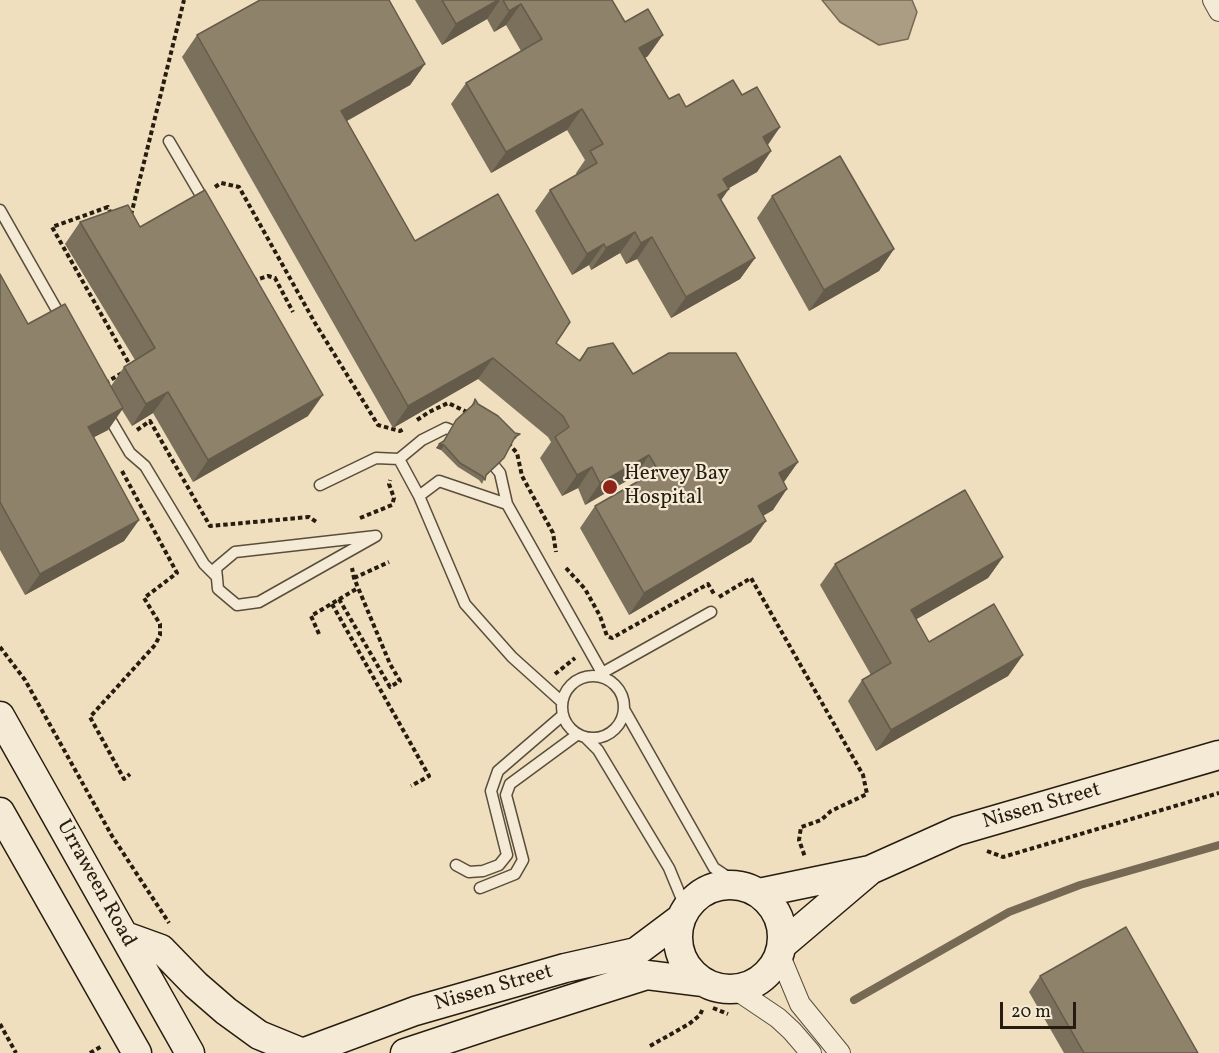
<!DOCTYPE html>
<html>
<head>
<meta charset="utf-8">
<style>
  body { margin:0 }
  #map { position:relative; width:1219px; height:1053px; overflow:hidden; background:#f0dfbe; font-family:Vollkorn,serif }
  canvas { display:block }
  .scale { position:absolute; left:1000px; top:1002px; width:76px; height:27px; box-sizing:border-box; border:3px solid #261d10; border-top:0; padding-left:8px; font-size:18px; line-height:21px; white-space:nowrap; color:#261d10; -webkit-text-stroke:4px #f5ead5; paint-order:stroke }
</style>
</head>
<body>
<div id="map">
<canvas width="1219" height="1053"></canvas>
<div class="scale">20 m</div>
</div>
<script>
const context = document.querySelector('canvas').getContext('2d');
context.lineJoin = 'round';
function fillPath(path, color) {
  context.fillStyle = color;
  context.fill(path, 'evenodd');
}
function toPath(rows) {
  const path = new Path2D();
  for (const r of rows) {
    if (r.length === 3) {
      path.moveTo(r[0] + r[2], r[1]);
      path.arc(r[0], r[1], r[2], 0, 2 * Math.PI);
      continue;
    }
    path.moveTo(r[0], r[1]);
    for (let i = 2; i < r.length; i += 2) path.lineTo(r[i], r[i + 1]);
  }
  return path;
}
function stroke(path, color, width, dash) {
  context.strokeStyle = color;
  context.lineWidth = width;
  context.lineCap = dash ? 'butt' : 'round';
  context.setLineDash(dash || []);
  context.stroke(path);
}
function label(font, color, halo, rows, align = 'center') {
  context.font = font + ' Vollkorn,serif';
  context.lineWidth = 4.5;
  context.setLineDash([]);
  context.textBaseline = 'middle';
  context.strokeStyle = halo;
  context.fillStyle = color;
  for (const [text, x, y, turn = 0] of rows) {
    context.save();
    context.translate(x, y);
    context.rotate((+turn || 0) * Math.PI / 180);
    context.textAlign = isNaN(turn) ? turn : align;
    if (halo) context.strokeText(text, 0, 0);
    context.fillText(text, 0, 0);
    context.restore();
  }
}
const water = toPath([
  [822,0,912,0,917,12,908,39,879,45,840,22,822,0]
]);
fillPath(water, '#ab9d83');
stroke(water, '#766a55', 1.5);
stroke(toPath([
  [854,1000,1009,912,1080,885,1219,845]
]), '#766a55', 8);
const lane = toPath([
  [169,141,206,204],
  [0,210,62,319],
  [106,412,130,453,145,466,204,564,217,577],
  [487,457,500,473,507,504,605,678],
  [399,459,419,496],
  [320,485,376,458,399,459,422,440,446,428,463,435],
  [507,504,439,481,419,496,465,604,512,657,562,702],
  [376,536,259,602,237,605,218,589,216,568,235,552,376,536],
  [602,673,711,612],
  [593,707,31],
  [625,711,714,868,741,886],
  [585,737,598,750,669,868,686,909],
  [456,865,469,872,483,871,499,865,507,855,491,791,498,771,563,715],
  [480,888,515,874,523,860,506,795,510,784,578,734]
]);
const street = toPath([
  [1213,0,1219,11],
  [780,956,800,1004,840,1053],
  [735,989,778,1018,792,1031,811,1053]
]);
const secondary = toPath([
  [0,716,190,1053],
  [0,812,137,1053],
  [730,937,52],
  [759,893,870,870,957,831,1219,755],
  [125,936,161,949,196,985,226,1011,259,1035,303,1053],
  [782,945,868,872],
  [302,1053,415,1011,565,968,636,952,680,919],
  [405,1053,496,1023,647,975,703,982]
]);
stroke(lane, '#584e3c', 13);
stroke(street, '#584e3c', 22);
stroke(secondary, '#261d10', 31);
stroke(toPath([
  [215,187,221,183,239,187,315,323,378,425,400,431,404,429],
  [111,214,108,207,52,227,131,367],
  [131,215,184,0],
  [253,281,268,276,275,278,293,312],
  [105,383,122,373],
  [417,420,429,412,448,403,469,413],
  [137,430,150,421,210,526,309,517,318,523],
  [508,443,517,453,522,476,553,533,556,552],
  [122,471,177,573,144,598,160,624,160,635,155,645,90,717,124,779,130,774],
  [360,518,392,505,394,498,389,484,390,480],
  [566,568,585,589,600,616,607,636,612,638,708,584,714,594],
  [354,578,389,562],
  [719,597,751,578,863,775,867,794,831,811,821,820,801,827,799,840,805,857],
  [339,599,390,687,400,681,390,664,354,578,352,568],
  [332,604,429,776,411,786],
  [319,634,311,616,358,588],
  [0,647,25,680,112,836,169,923],
  [555,674,575,658],
  [987,851,1003,857,1219,793],
  [713,1008,728,1014],
  [0,1024,16,1053],
  [650,1046,689,1024,700,1015,703,1008],
  [90,1053,102,1046]
]), '#261d10', 4, [4.5, 3]);
stroke(lane, '#f5ead5', 10);
stroke(street, '#f5ead5', 20);
stroke(secondary, '#f5ead5', 28);
fillPath(toPath([
  [415,0,612,0,625,22,648,56,645,58,669,99,686,107,742,95,780,127,768,145,771,151,757,172,729,188,721,200,755,258,740,279,671,318,637,259,626,264,620,253,591,270,589,265,572,275,535,211,550,190,577,175,576,173,585,160,567,130,491,173,451,104,466,83,521,51,506,25,494,32,487,19,442,45],
  [197,35,425,64,410,85,347,121,415,241,579,360,588,348,633,374,798,462,784,482,773,510,763,516,751,542,629,615,580,528,595,506,638,482,635,476,585,505,578,488,562,496,540,458,551,442,548,437,478,379,393,428,182,57],
  [772,196,894,249,879,271,809,311,757,218],
  [80,222,140,227,308,416,193,482,153,413,132,426,122,410,108,430,94,437,139,520,124,541,25,595,0,550,0,274,28,324,111,386,124,367,135,360,65,244],
  [475,399,478,404,517,438,513,440,501,462,485,477,482,484,479,480,458,467,441,450,436,448,443,441,456,420,471,406],
  [1003,557,988,578,916,619,929,642,1023,655,1008,676,876,751,848,701,862,680,871,675,820,585,835,564],
  [1040,976,1198,1053,1064,1053,1029,992]
]), '#7b705b');
fillPath(toPath([
  [498,0,500,0,487,19,442,45,456,24],
  [521,4,506,25,494,32,509,11],
  [663,35,648,56,624,69,639,48],
  [425,64,410,85,327,132,341,111],
  [582,109,567,130,491,173,506,152],
  [780,127,765,148,763,137],
  [771,151,757,172,708,200,723,179],
  [729,189,714,210,718,195],
  [635,232,620,253,591,270,606,248],
  [652,237,637,259,626,264,641,243],
  [604,244,589,265,572,275,587,254],
  [894,249,879,271,809,311,824,290],
  [755,258,740,279,671,318,686,297],
  [493,358,478,379,393,428,408,406],
  [168,392,153,413,132,426,146,404],
  [323,395,308,416,193,482,208,460],
  [123,408,108,430,73,448,88,427],
  [439,444,444,445,441,450,436,448],
  [649,455,635,476,585,505,600,483],
  [798,462,783,483,779,473],
  [592,467,578,488,562,496,577,475],
  [787,489,773,510,743,527,758,506],
  [139,520,124,541,25,595,40,574],
  [766,521,751,542,629,615,644,593],
  [1003,557,988,578,896,631,911,610],
  [1023,655,1008,676,876,751,891,730]
]), '#645b4a');
const building = toPath([
  [260,0,389,0,425,64,341,111,415,241,498,194,570,322,556,343,580,361,588,348,613,343,633,374,669,353,736,353,798,462,779,473,787,489,758,506,766,521,644,593,595,506,658,470,649,455,600,483,592,467,577,475,555,437,569,427,563,416,493,358,408,406,197,35,260,0],
  [442,0,498,0,456,24,442,0],
  [503,0,612,0,625,22,648,9,663,35,639,48,669,99,679,94,686,107,733,80,742,95,757,87,780,127,763,137,771,151,723,179,729,189,718,195,755,258,686,297,652,237,641,243,635,232,606,248,604,244,587,254,550,190,597,163,590,151,603,144,582,109,506,152,466,83,542,39,521,4,509,11,503,0],
  [840,156,894,249,824,290,772,196,840,156],
  [205,190,323,395,208,460,168,392,146,404,124,367,155,348,80,222,128,205,140,227,205,190],
  [0,274,28,324,65,304,123,408,88,427,139,520,40,574,0,502,0,274],
  [475,399,478,404,498,416,515,433,520,434,515,437,504,458,486,475,485,480,482,476,460,463,444,445,439,444,444,441,456,420,474,404,475,399],
  [965,490,1003,557,911,610,929,642,994,604,1023,655,891,730,862,680,891,663,835,564,965,490],
  [1126,927,1198,1053,1084,1053,1040,976,1126,927]
]);
fillPath(building, '#8f826a');
stroke(building, '#645b4a', 1.5);
for (const [x, y, r, color] of [
  [610,487,8,"#8f2418"]
]) {
  const dot = new Path2D();
  dot.arc(x, y, r, 0, 2 * Math.PI);
  context.fillStyle = color;
  context.fill(dot);
  stroke(dot, '#f5ead5', 2);
}
label('21px', '#261d10', '#f5ead5', [
  ["Hervey Bay",624,475],
  ["Hospital",624,499]
], 'left');
label('21px', '#261d10', '#f5ead5', [
  ["Nissen Street",1042,807,-16],
  ["Urraween Road",95,884,61],
  ["Nissen Street",494,989,-16]
]);
</script>
</body>
</html>
